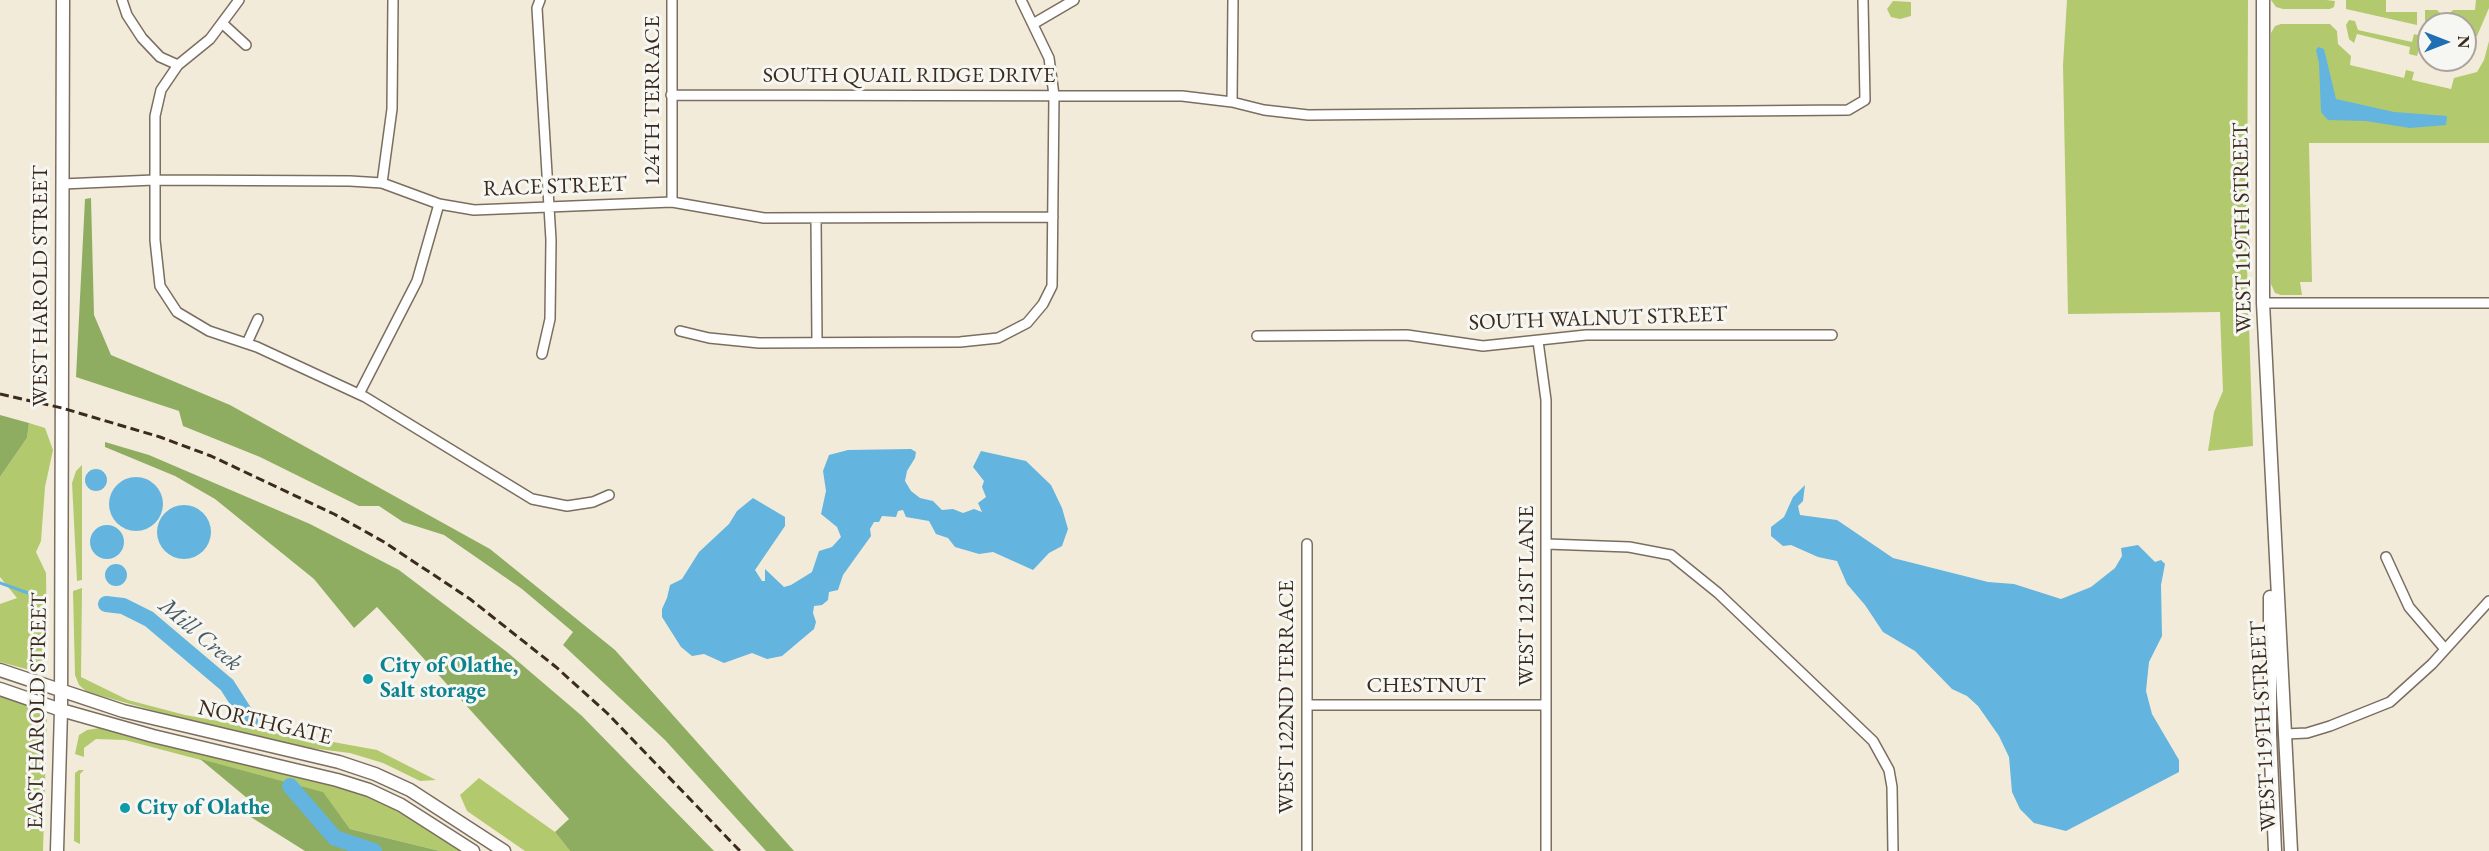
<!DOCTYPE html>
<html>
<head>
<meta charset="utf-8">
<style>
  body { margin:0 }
  #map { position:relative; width:2489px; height:851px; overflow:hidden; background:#f3ebda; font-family:"EB Garamond",serif }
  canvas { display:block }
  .north { position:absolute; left:2417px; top:12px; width:60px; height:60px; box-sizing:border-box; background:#f6f6f2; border:2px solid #aba49d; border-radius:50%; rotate:90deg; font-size:16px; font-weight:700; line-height:24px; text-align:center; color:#3b2a1e }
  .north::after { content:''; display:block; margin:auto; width:21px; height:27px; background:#1f6fb2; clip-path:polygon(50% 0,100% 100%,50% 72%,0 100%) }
</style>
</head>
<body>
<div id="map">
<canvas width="2489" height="851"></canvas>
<div class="north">N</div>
</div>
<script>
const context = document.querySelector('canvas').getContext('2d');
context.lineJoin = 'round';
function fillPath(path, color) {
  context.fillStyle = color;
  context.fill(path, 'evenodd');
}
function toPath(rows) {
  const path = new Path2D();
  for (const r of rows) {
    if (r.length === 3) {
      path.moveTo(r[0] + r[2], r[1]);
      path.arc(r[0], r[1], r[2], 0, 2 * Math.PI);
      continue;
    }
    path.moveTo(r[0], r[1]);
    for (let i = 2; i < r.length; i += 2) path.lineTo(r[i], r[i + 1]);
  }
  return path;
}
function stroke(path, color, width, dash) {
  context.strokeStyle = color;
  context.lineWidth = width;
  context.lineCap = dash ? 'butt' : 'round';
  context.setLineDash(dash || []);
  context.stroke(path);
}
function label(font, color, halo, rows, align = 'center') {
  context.font = font + ' "EB Garamond",serif';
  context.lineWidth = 6;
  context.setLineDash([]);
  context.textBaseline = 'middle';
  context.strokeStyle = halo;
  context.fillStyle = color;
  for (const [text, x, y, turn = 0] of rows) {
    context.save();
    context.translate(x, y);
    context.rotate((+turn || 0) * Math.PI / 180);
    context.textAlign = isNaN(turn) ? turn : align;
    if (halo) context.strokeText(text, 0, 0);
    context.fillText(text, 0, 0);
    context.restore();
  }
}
fillPath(toPath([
  [2067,0,2248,0,2247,266,2253,446,2208,451,2214,412,2223,391,2220,312,2068,314,2063,65],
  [2271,0,2326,0,2335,1,2334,7,2330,9,2283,9,2276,7],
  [2346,0,2386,0,2386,12,2417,12,2417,25,2346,9],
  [2476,0,2489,0,2489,8,2477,36,2465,36,2465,24,2429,24,2429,28,2425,27,2425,10,2437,10,2445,18,2453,10,2475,10],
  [1893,1,1911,2,1911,16,1900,19,1891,17,1887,9],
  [2349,20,2355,21,2358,30,2412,42,2414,34,2422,36,2420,44,2429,46,2429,51,2419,49,2417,56,2409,54,2410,47,2357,34,2354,43,2349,39,2346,25],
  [2281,24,2330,24,2337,31,2338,44,2351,56,2350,65,2404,78,2406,70,2414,72,2412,80,2451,89,2454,78,2477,72,2484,60,2489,41,2489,143,2309,143,2312,282,2300,282,2302,295,2281,295,2275,293,2271,284,2271,33,2275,26],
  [29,423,45,428,53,450,45,487,41,541,36,552,46,573,47,650,42,663,30,670,0,662,0,604,17,598,0,577,0,477,27,438],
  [82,465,82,580,77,581,72,483,76,471],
  [82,588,81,677,128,700,185,715,377,750,436,780,420,781,383,763,350,753,310,748,184,719,87,692,79,685,75,675,73,591],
  [0,694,45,711,47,714,43,851,0,851],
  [100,728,334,783,395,807,465,851,440,851,350,829,322,792,125,740,96,739,84,748,84,757,75,754,79,735,87,730],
  [79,770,84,770,80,774,80,844,74,841,75,773],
  [479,778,555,832,570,851,525,851,467,811,460,795]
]), '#b3c96e');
fillPath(toPath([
  [91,198,94,315,111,355,230,405,490,549,615,650,794,851,766,851,665,740,563,645,573,632,522,589,444,535,403,522,379,506,359,506,260,457,183,426,179,411,76,377,85,199],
  [0,415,29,423,27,438,0,477],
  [105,442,149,455,310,524,399,570,507,652,582,716,714,851,570,851,555,832,569,819,377,607,354,628,314,579,215,499,175,476,105,447],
  [200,759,323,792,350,829,440,851,305,851,246,814,247,798]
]), '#8ead61');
fillPath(toPath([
  [2318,47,2324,49,2336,99,2394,112,2447,116,2446,125,2410,128,2366,121,2328,120,2321,112,2319,63,2316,50],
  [911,449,916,452,915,458,907,471,905,481,911,491,920,498,933,501,942,510,953,509,963,513,974,509,982,512,978,503,986,497,982,487,984,481,973,467,981,451,1026,461,1051,485,1062,508,1068,529,1062,546,1049,553,1033,570,993,552,979,554,955,547,948,538,936,534,929,521,906,517,903,510,898,511,896,517,882,516,879,522,874,522,870,529,871,536,843,575,838,590,829,592,828,600,822,605,814,606,813,613,816,622,814,629,782,656,767,659,752,653,724,663,704,654,692,656,681,647,662,617,662,609,667,598,670,585,682,579,699,552,729,524,737,511,753,498,785,517,785,526,755,570,762,581,765,581,765,569,784,587,791,585,812,572,819,551,832,547,841,537,837,527,821,514,826,491,823,471,829,455,848,450],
  [96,480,11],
  [136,504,27],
  [1805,485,1803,501,1798,506,1800,515,1837,520,1893,558,1988,582,2014,584,2061,599,2091,587,2115,568,2122,556,2121,548,2138,545,2155,562,2161,560,2165,564,2161,585,2162,636,2149,662,2146,691,2152,714,2179,760,2179,772,2066,831,2034,823,2020,809,2012,792,2009,757,1999,736,1978,706,1967,696,1952,689,1915,651,1883,632,1865,605,1847,584,1837,561,1818,557,1791,545,1783,546,1771,536,1771,527,1784,517,1793,497],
  [184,532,27],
  [107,542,17],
  [116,575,11]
]), '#63b4de');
stroke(toPath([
  [0,583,28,593]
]), '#63b4de', 3);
stroke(toPath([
  [106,604,123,606,149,619,227,685,250,721],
  [290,786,335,838,374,851]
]), '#63b4de', 16);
const street = toPath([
  [122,0,127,15,142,38,160,57,178,65],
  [239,0,210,39,178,65,161,90,155,116,155,240,160,286,177,312,209,331,257,347,365,397,532,499,567,506,593,502,609,495],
  [540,0,537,8,551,240,550,319,542,354],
  [672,0,672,202],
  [222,23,246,45],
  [1033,24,1074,0],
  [671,95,1182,96,1232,102,1264,110,1308,115,1848,110,1865,100,1863,0],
  [1232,102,1233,0],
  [382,183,392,109,393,0],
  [62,184,154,180,350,181,382,183,439,204,474,210,672,202,764,218,1053,217],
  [816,218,817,342],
  [2263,303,2489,303],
  [680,331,709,338,759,343,960,342,998,338,1027,323,1043,304,1052,286,1054,95,1049,58,1021,0],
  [1257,336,1407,335,1483,346,1586,335,1832,335],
  [1538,341,1546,400,1546,851],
  [247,343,258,319],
  [359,394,417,281,439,204],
  [1307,544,1307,851],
  [1547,544,1629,547,1671,555,1718,593,1873,741,1889,770,1892,787,1893,851],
  [2386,557,2409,607,2445,649],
  [1307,705,1546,705],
  [2285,734,2307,733,2330,726,2390,702,2432,664,2489,601]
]);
const secondary = toPath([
  [2263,0,2263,303,2291,851],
  [2270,597,2270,735,2275,851],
  [0,670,123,711,339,762,375,774,410,790,504,851],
  [0,689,61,710,153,736,337,780,369,790,401,805,473,851],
  [57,851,61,710,63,0]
]);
stroke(street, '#7b6e60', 12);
stroke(secondary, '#7b6e60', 15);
stroke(street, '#fff', 9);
stroke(secondary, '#fff', 12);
stroke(toPath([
  [0,394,62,408,160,437,211,456,334,514,384,542,470,599,556,667,607,713,740,851]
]), '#3b2a1e', 3, [9, 4.5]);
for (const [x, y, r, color] of [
  [368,679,6,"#0f9aa8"],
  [125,808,6,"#0f9aa8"]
]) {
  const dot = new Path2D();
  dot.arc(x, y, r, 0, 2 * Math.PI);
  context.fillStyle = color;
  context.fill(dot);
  stroke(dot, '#f6f6f2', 2);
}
label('22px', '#3b2a1e', '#f6f6f2', [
  ["SOUTH QUAIL RIDGE DRIVE",909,76],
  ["124TH TERRACE",653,101,-90],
  ["RACE STREET",555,187,-2],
  ["WEST 119TH STREET",2243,228,-91],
  ["WEST HAROLD STREET",41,286,-90],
  ["SOUTH WALNUT STREET",1598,319,-2],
  ["WEST 121ST LANE",1527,596,-90],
  ["CHESTNUT",1426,686],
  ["WEST 122ND TERRACE",1287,697,-90],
  ["EAST HAROLD STREET",38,711,-89],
  ["NORTHGATE",265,723,13],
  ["WEST 119TH STREET",2264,726,-93]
]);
label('bold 22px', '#0d838f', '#f6f6f2', [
  ["City of Olathe,",380,666],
  ["Salt storage",380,691],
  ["City of Olathe",137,808]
], 'left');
label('italic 24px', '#495a61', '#f6f6f2', [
  ["Mill Creek",200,635,40]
]);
</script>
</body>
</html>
